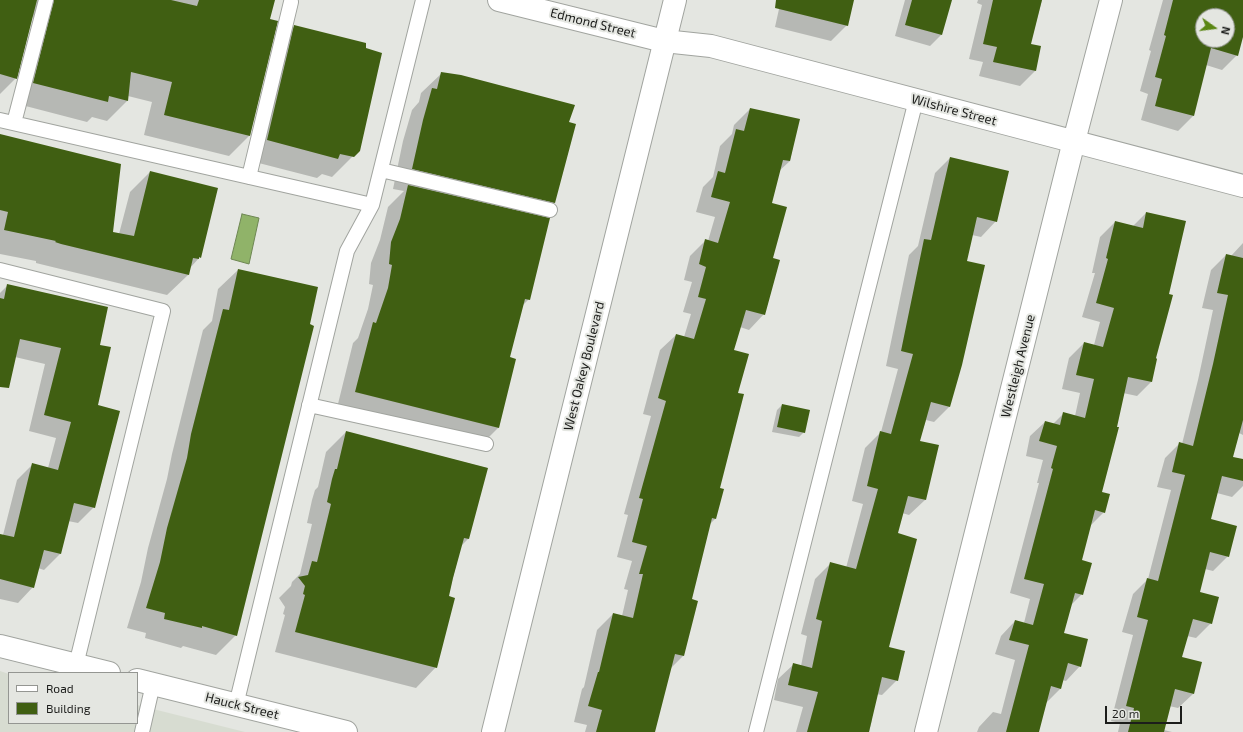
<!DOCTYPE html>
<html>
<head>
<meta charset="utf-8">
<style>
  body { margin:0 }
  #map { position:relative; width:1243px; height:732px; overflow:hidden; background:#e4e6e1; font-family:"Exo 2",sans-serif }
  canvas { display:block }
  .legend { position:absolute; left:8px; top:672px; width:130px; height:52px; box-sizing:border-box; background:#e4e6e1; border:1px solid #949692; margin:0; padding:5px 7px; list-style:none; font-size:12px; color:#1c1d1b }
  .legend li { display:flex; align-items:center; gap:8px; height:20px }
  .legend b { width:20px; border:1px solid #949692 }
  .north { position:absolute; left:1195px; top:8px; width:40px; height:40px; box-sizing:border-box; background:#e4e6e1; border:1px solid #949692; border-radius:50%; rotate:104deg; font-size:11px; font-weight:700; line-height:16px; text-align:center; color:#1c1d1b }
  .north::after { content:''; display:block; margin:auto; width:14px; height:18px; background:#5a8613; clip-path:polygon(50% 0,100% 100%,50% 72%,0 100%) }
  .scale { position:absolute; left:1105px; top:706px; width:77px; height:18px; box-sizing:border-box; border:2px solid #1c1d1b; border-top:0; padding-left:5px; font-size:12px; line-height:14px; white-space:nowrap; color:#1c1d1b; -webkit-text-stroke:3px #e4e6e1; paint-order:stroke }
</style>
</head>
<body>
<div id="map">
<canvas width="1243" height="732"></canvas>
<ul class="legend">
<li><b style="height:5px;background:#fff"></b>Road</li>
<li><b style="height:11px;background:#405f12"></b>Building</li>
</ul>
<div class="north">N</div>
<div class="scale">20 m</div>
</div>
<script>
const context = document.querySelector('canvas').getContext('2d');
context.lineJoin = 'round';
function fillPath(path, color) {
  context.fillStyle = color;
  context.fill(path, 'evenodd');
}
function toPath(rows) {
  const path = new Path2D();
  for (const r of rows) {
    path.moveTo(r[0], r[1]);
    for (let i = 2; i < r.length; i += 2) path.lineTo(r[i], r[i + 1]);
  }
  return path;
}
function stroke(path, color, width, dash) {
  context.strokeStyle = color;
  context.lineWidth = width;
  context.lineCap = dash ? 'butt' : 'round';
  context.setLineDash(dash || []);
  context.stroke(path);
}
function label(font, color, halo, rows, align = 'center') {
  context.font = font + ' "Exo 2",sans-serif';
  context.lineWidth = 4;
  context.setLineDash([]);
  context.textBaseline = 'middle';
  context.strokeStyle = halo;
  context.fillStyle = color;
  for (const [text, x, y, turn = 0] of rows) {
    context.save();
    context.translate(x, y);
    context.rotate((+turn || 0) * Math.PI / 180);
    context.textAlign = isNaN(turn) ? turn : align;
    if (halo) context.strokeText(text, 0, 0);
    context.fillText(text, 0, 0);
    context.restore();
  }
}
fillPath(toPath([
  [0,671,9,674,9,723,137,723,137,705,245,732,0,732]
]), '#d7dcd1');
const water = toPath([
  [242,214,259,218,249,264,231,259,242,214]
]);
fillPath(water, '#90b369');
stroke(water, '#6d8652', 1);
fillPath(toPath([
  [0,0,274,0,269,20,249,136,229,156,144,135,152,102,128,96,127,101,107,121,92,117,87,122,14,103,34,19,32,15,16,78,0,94],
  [781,0,853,0,847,25,831,41,775,27],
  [905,0,951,0,941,35,930,46,895,36],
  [978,0,1042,0,1030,45,1040,47,1035,71,1020,86,979,76,983,62,969,59,982,5,977,3],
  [1163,0,1243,0,1243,33,1237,55,1222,70,1206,65,1193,116,1178,131,1141,120,1148,94,1140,91,1151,51,1149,50],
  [1203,16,1227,16,1227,40,1203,40],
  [295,26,359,150,332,177,322,174,317,178,247,160,274,46],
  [442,73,568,123,554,203,540,217,529,299,522,306,509,358,515,360,498,428,478,448,336,412,353,343,358,338,368,309,373,285,369,284,371,263,380,240,388,207,404,191,393,189,403,141,412,110,419,102,421,93],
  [750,109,798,120,790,161,778,172,771,203,772,258,764,314,749,330,740,327,733,351,737,393,718,489,716,518,709,525,690,600,683,656,670,669,654,732,585,732,587,725,574,722,582,689,584,687,597,630,613,614,622,616,628,590,624,589,632,561,617,557,628,515,624,514,651,416,643,414,660,350,676,335,684,337,691,314,683,312,692,282,684,280,690,256,706,240,708,241,715,217,696,212,703,187,713,177,720,146,732,134,734,125],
  [0,135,112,233,119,234,130,192,150,172,200,257,190,268,188,275,167,295,40,264,36,263,36,261,0,254],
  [950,158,996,221,981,237,972,235,966,261,949,407,934,422,926,420,919,441,925,500,909,515,902,513,896,534,888,648,897,680,882,695,876,694,871,719,872,720,869,732,796,732,803,707,774,700,778,679,794,664,801,666,807,636,801,634,815,579,830,564,846,568,863,504,852,501,865,448,881,432,898,369,886,366,909,255,918,246,935,173],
  [1146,213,1167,294,1151,382,1137,396,1123,393,1101,492,1104,512,1089,527,1080,561,1082,594,1070,606,1063,634,1080,666,1066,681,1062,680,1060,689,1046,703,1038,732,977,732,979,727,993,712,1001,714,1015,660,995,654,1001,636,1015,621,1024,623,1030,599,1010,593,1039,483,1037,483,1043,460,1026,456,1030,436,1045,422,1053,424,1064,413,1075,416,1080,393,1062,389,1069,358,1084,343,1094,345,1100,322,1082,317,1095,273,1092,273,1100,237,1115,222,1133,226],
  [1243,243,1243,435,1239,433,1232,457,1243,460,1243,486,1232,497,1217,493,1210,520,1228,556,1213,571,1205,569,1199,593,1211,623,1196,638,1187,636,1181,658,1193,694,1178,708,1169,706,1164,730,1172,732,1118,732,1120,723,1111,721,1133,635,1122,632,1133,594,1148,579,1171,490,1157,487,1165,458,1180,443,1182,444,1198,380,1213,310,1202,308,1211,270,1226,255,1231,256],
  [238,270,236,635,216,655,183,646,181,648,145,638,146,633,127,628,141,582,148,548,167,479,172,454,203,330,212,321,218,289],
  [8,285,99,346,94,507,78,523,68,521,60,554,44,570,38,568,33,587,18,603,0,599,0,535,3,535,17,480,33,464,48,468,56,438,29,431,45,364,15,357,0,372,0,293],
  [782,405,804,432,799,437,772,432,777,410],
  [346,432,487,468,468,539,461,546,448,597,436,667,416,688,275,652,285,615,283,614,285,607,279,598,291,586,292,582,300,574,312,524,307,523,312,500,315,490,318,487,326,452]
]), '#0003');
fillPath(toPath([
  [0,0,37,0,17,79,0,74],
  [54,0,171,0,197,6,199,0,275,0,270,19,278,21,250,136,164,115,172,82,131,72,128,101,109,96,108,102,33,83],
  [776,0,854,0,848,26,775,8],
  [912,0,952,0,942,35,905,25],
  [993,0,1042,0,1031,44,1041,46,1036,71,993,62,997,47,983,44],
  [1173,0,1243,0,1243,37,1238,56,1211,48,1194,116,1155,106,1162,79,1155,77,1166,36,1164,35],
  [1203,16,1227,16,1227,40,1203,40],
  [294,25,366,43,366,48,382,53,360,151,354,157,340,154,338,159,267,140],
  [441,72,461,75,575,105,569,122,576,124,555,203,412,169,423,120,432,88,437,89],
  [750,108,800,119,790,161,783,160,772,203,787,207,773,258,780,260,765,315,746,310,734,350,749,354,738,393,744,394,720,488,724,489,716,519,712,518,692,599,698,601,684,656,675,654,655,732,596,732,602,710,588,706,598,672,599,672,613,613,633,618,643,574,639,574,647,546,632,542,643,499,639,498,666,401,658,398,676,334,694,339,706,299,698,297,706,267,699,264,705,239,718,243,730,202,711,197,718,171,725,173,736,129,744,131],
  [0,134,121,164,113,232,134,236,150,171,218,188,201,258,199,257,199,259,193,258,189,275,61,244,55,242,56,241,4,230,8,212,0,210],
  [950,157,1009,171,997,222,977,217,967,261,985,265,962,365,950,407,931,402,920,441,939,445,926,500,908,496,898,533,917,539,889,647,905,651,898,681,882,677,869,732,807,732,818,692,788,685,793,663,812,668,822,621,816,619,830,562,856,569,878,489,867,486,880,431,891,434,913,354,901,351,924,239,931,240],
  [408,185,550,218,530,300,525,299,510,357,516,359,499,428,355,392,373,322,376,323,388,288,392,265,389,264,391,242,400,219],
  [1146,212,1186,221,1169,294,1173,295,1156,358,1157,359,1152,382,1128,377,1117,427,1119,427,1102,492,1110,494,1105,513,1095,510,1082,560,1092,563,1083,595,1075,593,1064,633,1088,639,1081,667,1068,663,1061,689,1051,686,1039,732,1006,732,1029,645,1009,640,1015,620,1033,625,1044,584,1024,579,1053,469,1051,468,1057,446,1039,441,1045,421,1060,425,1063,412,1085,418,1094,379,1076,375,1084,342,1103,347,1114,308,1096,303,1108,259,1106,258,1115,221,1143,228],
  [1226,254,1243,258,1243,420,1233,457,1243,459,1243,481,1222,476,1211,519,1237,526,1229,557,1210,552,1200,592,1219,597,1212,624,1193,619,1182,657,1202,662,1194,694,1175,689,1164,732,1128,732,1134,708,1126,706,1148,620,1137,617,1147,578,1158,581,1185,475,1172,472,1179,442,1193,446,1213,364,1228,295,1217,293],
  [238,269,318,287,310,324,314,326,237,636,202,626,202,628,164,619,165,613,146,608,160,562,167,528,187,458,191,434,223,309,229,310],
  [7,284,108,307,100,345,111,347,98,405,120,411,95,508,74,503,61,554,44,550,34,588,0,579,0,534,14,537,32,463,58,470,71,422,44,415,61,348,20,339,9,388,0,387,0,298,4,299],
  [782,404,810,410,805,433,777,427],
  [346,431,488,468,469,539,464,538,453,578,449,596,455,598,437,668,295,632,305,595,303,594,305,586,298,577,308,575,312,561,317,562,331,504,327,502,332,479,335,469,337,469]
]), '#405f12');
const lane = toPath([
  [0,120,372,205,423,0],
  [14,123,46,0],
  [381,170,550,210],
  [249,177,291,2],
  [0,270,163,311,76,665],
  [309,405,486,444],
  [236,705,347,251,372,205],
  [142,732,153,684],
  [756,732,916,100]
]);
const street = toPath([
  [499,0,664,41,711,46,1243,186],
  [0,646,109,673],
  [137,680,346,732],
  [926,732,1074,141,1111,0]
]);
const secondary = toPath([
  [493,732,675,0]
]);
stroke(lane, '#a1a49f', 16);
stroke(street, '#a1a49f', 24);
stroke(secondary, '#a1a49f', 24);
stroke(lane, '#fff', 14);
stroke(street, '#fff', 22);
stroke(secondary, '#fff', 22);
label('13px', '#1c1d1b', '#e4e6e1', [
  ["Edmond Street",593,23,14],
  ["Wilshire Street",954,110,15],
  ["West Oakey Boulevard",584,366,-76],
  ["Westleigh Avenue",1018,366,-76],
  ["Hauck Street",242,706,14]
]);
</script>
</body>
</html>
